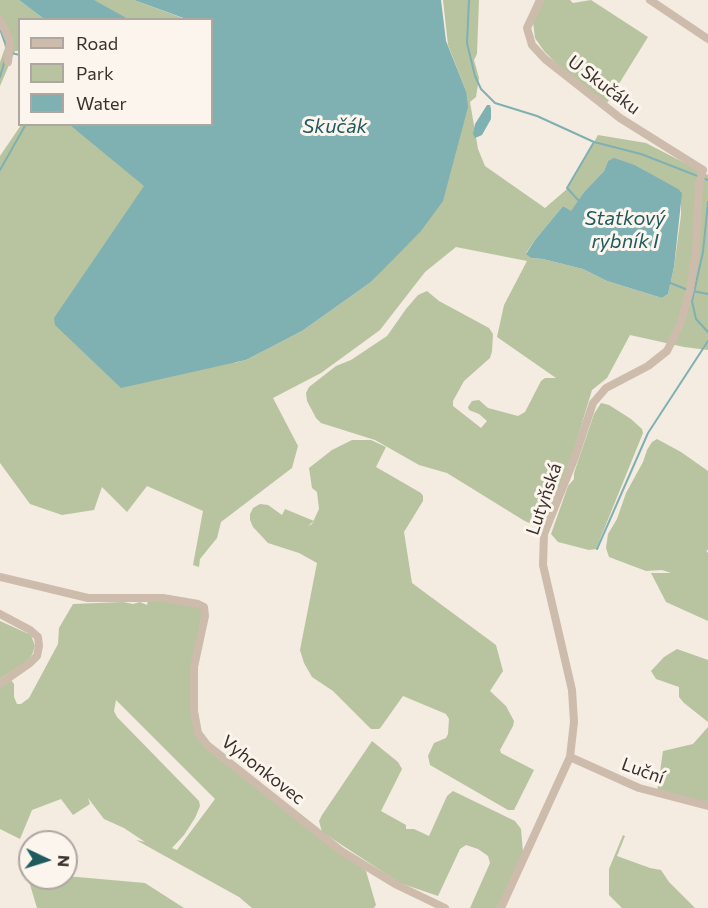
<!DOCTYPE html>
<html>
<head>
<meta charset="utf-8">
<style>
  body { margin:0 }
  #map { position:relative; width:708px; height:908px; overflow:hidden; background:#f4ebe1; font-family:Commissioner,sans-serif }
  canvas { display:block }
  .legend { position:absolute; left:18px; top:18px; width:195px; height:108px; box-sizing:border-box; background:#fbf5ee; border:2px solid #aea6a0; margin:0; padding:8px 10px; list-style:none; font-size:18px; color:#3b302b }
  .legend li { display:flex; align-items:center; gap:12px; height:30px }
  .legend b { width:30px; border:2px solid #aea6a0 }
  .north { position:absolute; left:18px; top:830px; width:60px; height:60px; box-sizing:border-box; background:#fbf5ee; border:2px solid #aea6a0; border-radius:50%; rotate:94deg; font-size:16px; font-weight:700; line-height:24px; text-align:center; color:#3b302b }
  .north::after { content:''; display:block; margin:auto; width:21px; height:27px; background:#1f5a5e; clip-path:polygon(50% 0,100% 100%,50% 72%,0 100%) }
</style>
</head>
<body>
<div id="map">
<canvas width="708" height="908"></canvas>
<ul class="legend">
<li><b style="height:8px;background:#cdbbac"></b>Road</li>
<li><b style="height:16px;background:#b8c4a0"></b>Park</li>
<li><b style="height:16px;background:#7fb0b2"></b>Water</li>
</ul>
<div class="north">N</div>
</div>
<script>
const context = document.querySelector('canvas').getContext('2d');
context.lineJoin = 'round';
function fillPath(path, color) {
  context.fillStyle = color;
  context.fill(path, 'evenodd');
}
function toPath(rows) {
  const path = new Path2D();
  for (const r of rows) {
    path.moveTo(r[0], r[1]);
    for (let i = 2; i < r.length; i += 2) path.lineTo(r[i], r[i + 1]);
  }
  return path;
}
function stroke(path, color, width, dash) {
  context.strokeStyle = color;
  context.lineWidth = width;
  context.lineCap = dash ? 'butt' : 'round';
  context.setLineDash(dash || []);
  context.stroke(path);
}
function label(font, color, halo, rows, align = 'center') {
  context.font = font + ' Commissioner,sans-serif';
  context.lineWidth = 6;
  context.setLineDash([]);
  context.textBaseline = 'middle';
  context.strokeStyle = halo;
  context.fillStyle = color;
  for (const [text, x, y, turn = 0] of rows) {
    context.save();
    context.translate(x, y);
    context.rotate((+turn || 0) * Math.PI / 180);
    context.textAlign = isNaN(turn) ? turn : align;
    if (halo) context.strokeText(text, 0, 0);
    context.fillText(text, 0, 0);
    context.restore();
  }
}
fillPath(toPath([
  [0,0,19,0,44,19,20,20,19,51,15,51,0,86,0,62,5,48,4,37,0,31],
  [94,0,134,0,185,19,90,20],
  [443,0,479,0,477,54,474,60,479,78,476,97,470,102,478,149,485,166,545,208,567,189,598,135,646,143,708,175,708,350,684,347,630,335,607,378,592,390,574,450,545,525,542,528,537,527,523,520,447,473,419,465,375,440,321,423,316,418,307,401,306,393,309,387,336,366,351,360,387,336,406,309,418,295,427,291,439,301,489,328,493,334,492,351,490,358,464,381,453,401,453,406,481,428,487,421,479,414,469,410,468,407,472,401,479,400,488,408,518,416,525,412,541,381,545,378,556,378,497,337,504,305,527,261,456,247,425,272,380,330,321,373,273,398,298,446,292,468,221,522,217,538,200,559,199,567,193,565,203,511,147,486,127,512,102,487,94,510,62,515,30,504,0,463,0,156,21,125,212,124,466,91,448,45],
  [608,161,635,165,681,192,681,215,674,267,668,294,662,298,607,281,583,269,543,259,531,258,526,253,535,240,563,206,571,212,584,192,604,171],
  [398,253,371,282,302,331,246,360,234,363],
  [544,0,570,0,573,3,591,0,648,37,607,103,562,69,544,51,535,38,533,22],
  [601,403,609,405,631,419,642,429,643,433,596,549,589,550,558,542,551,534,568,486,574,479,574,473,594,414],
  [657,439,681,452,708,471,708,550,706,550,708,553,708,621,666,602,651,573,671,573,662,570,646,571,609,557,606,548,608,534,617,519,626,493,643,462,647,450,652,442],
  [352,440,371,440,386,447,376,467,421,493,423,496,423,501,404,532,412,583,496,645,503,671,490,691,506,706,514,721,513,726,500,750,501,753,534,770,514,810,508,810,430,765,428,756,434,743,446,738,448,734,449,719,446,714,403,696,381,727,379,729,371,729,333,691,312,677,304,663,300,650,317,563,299,553,268,543,253,527,250,520,250,514,253,508,260,504,268,505,282,515,285,509,314,521,308,526,312,524,319,509,317,492,312,488,309,468,332,450],
  [148,600,172,602,202,608,204,611,192,712,197,738,366,871,376,905,374,908,252,908,239,897,136,840,145,842,124,828,104,819,88,798,90,804,73,815,61,799,32,810,20,839,0,829,0,685,11,680,14,684,14,697,17,704,21,704,29,698,58,644,59,628,73,604,123,602,133,604,140,602,147,605],
  [116,700,215,799,177,850,172,848,184,835,195,818,200,806,199,801,117,717,114,711],
  [0,621,31,635,35,646,32,655,27,661,0,679],
  [677,649,708,660,708,722,684,703,679,697,679,687,656,679,651,671,664,657],
  [708,727,708,804,657,792,663,751,693,744],
  [372,741,398,762,402,769,381,811,406,825,406,829,414,829,429,836,447,796,453,791,515,821,521,829,523,852,498,908,470,908,490,863,488,856,478,849,466,845,460,849,438,896,400,883,322,832,319,821,322,815],
  [623,835,625,836,617,856,650,868,661,870,669,882,695,908,622,908,609,895,609,869],
  [66,876,145,883,184,908,37,908,28,878,48,885,51,878,66,878]
]), '#b8c4a0');
fillPath(toPath([
  [19,0,94,0,128,19,44,19],
  [134,0,441,0,446,41,466,91,468,107,443,201,421,231,371,282,302,331,246,360,121,388,55,325,54,318,144,186,70,125,212,124,212,20,186,19],
  [487,105,490,105,491,109,491,119,482,135,475,138,473,134,475,124],
  [614,158,635,165,678,189,682,193,674,267,668,294,662,298,607,281,583,269,543,259,531,258,526,254,535,240,563,206,571,211,584,192,604,171,608,161]
]), '#7fb0b2');
stroke(toPath([
  [469,0,467,43,475,76,481,89,495,103,537,116,594,142,641,154,708,180],
  [0,29,6,46],
  [11,53,20,55],
  [0,77,5,60],
  [0,170,26,124],
  [579,201,567,188,594,142],
  [708,202,703,252,692,301,696,319,708,332],
  [668,282,688,290],
  [693,291,708,294],
  [597,549,648,433,708,341]
]), '#7fb0b2', 2);
stroke(toPath([
  [540,0,527,28,532,45,545,59,620,118,703,170],
  [650,0,708,39],
  [0,20,10,41,8,62],
  [0,577,88,598,163,598,198,604,204,607,205,616,194,667,194,711,198,733,207,745,341,851,397,885,445,908],
  [0,614,30,630,38,637,39,646,37,656,30,663,0,684],
  [570,757,639,788,708,806],
  [501,908,570,757,574,722,572,690,543,565,544,534,575,457,593,403,606,388,648,366,667,351,680,325,690,290,696,250,699,184,703,170]
]), '#cdbbac', 8);
label('18px', '#3b302b', '#fbf5ee', [
  ["U Skučáku",604,85,37],
  ["Lutyňská",544,499,-71],
  ["Vyhonkovec",263,770,38],
  ["Luční",643,771,20]
]);
label('italic 20px', '#1f5a5e', '#fbf5ee', [
  ["Skučák",335,126],
  ["Statkový",625,218],
  ["rybník I",625,241]
]);
</script>
</body>
</html>
